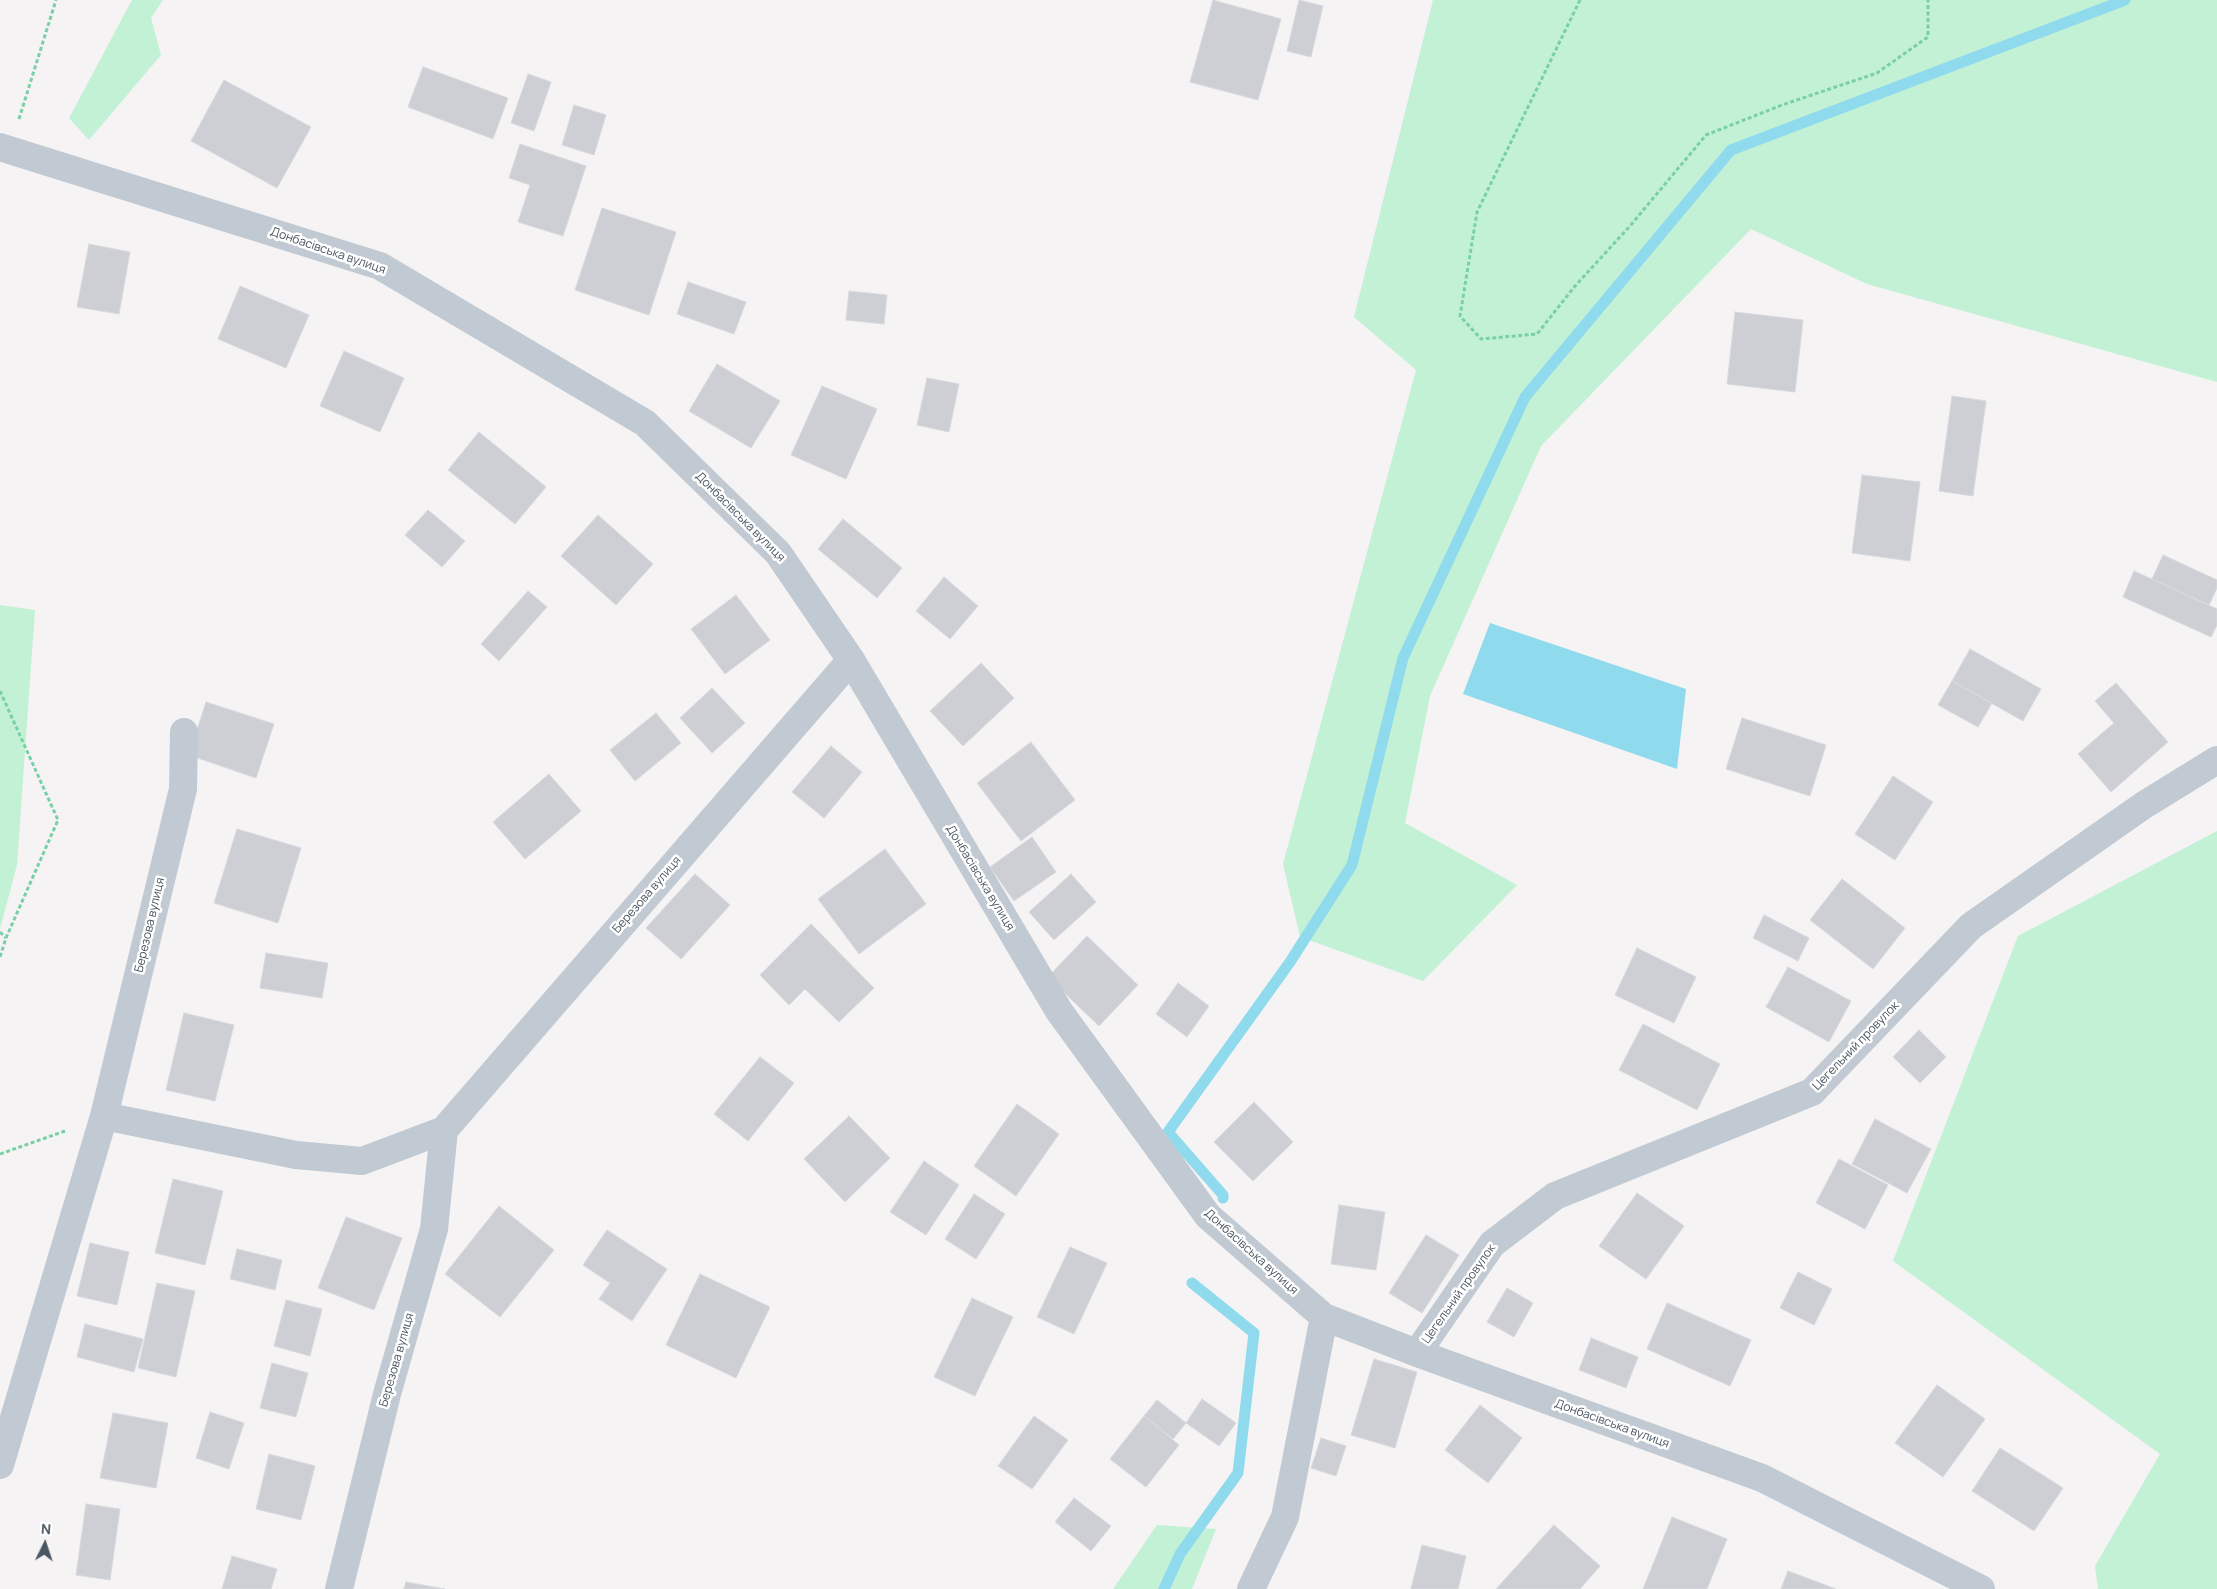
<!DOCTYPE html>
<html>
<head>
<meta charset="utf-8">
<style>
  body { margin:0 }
  #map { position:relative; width:2217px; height:1589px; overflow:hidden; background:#f5f3f3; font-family:Manrope,sans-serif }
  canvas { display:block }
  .north { position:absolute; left:20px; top:1519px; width:50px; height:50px; -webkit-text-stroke:4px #fff; paint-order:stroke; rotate:4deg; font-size:14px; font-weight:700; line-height:20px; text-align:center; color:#4a5661 }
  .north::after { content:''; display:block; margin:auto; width:18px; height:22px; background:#4a5661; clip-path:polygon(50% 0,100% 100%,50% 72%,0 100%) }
</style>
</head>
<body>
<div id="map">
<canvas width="2217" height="1589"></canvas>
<div class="north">N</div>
</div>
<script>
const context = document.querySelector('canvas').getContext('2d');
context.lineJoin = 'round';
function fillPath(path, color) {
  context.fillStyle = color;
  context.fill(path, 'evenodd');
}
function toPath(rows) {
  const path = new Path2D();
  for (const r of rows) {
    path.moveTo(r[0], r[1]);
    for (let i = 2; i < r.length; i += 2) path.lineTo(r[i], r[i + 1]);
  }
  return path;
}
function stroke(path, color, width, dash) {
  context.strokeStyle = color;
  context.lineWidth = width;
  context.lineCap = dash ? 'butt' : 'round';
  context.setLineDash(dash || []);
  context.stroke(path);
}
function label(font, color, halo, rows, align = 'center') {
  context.font = font + ' Manrope,sans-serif';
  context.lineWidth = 5;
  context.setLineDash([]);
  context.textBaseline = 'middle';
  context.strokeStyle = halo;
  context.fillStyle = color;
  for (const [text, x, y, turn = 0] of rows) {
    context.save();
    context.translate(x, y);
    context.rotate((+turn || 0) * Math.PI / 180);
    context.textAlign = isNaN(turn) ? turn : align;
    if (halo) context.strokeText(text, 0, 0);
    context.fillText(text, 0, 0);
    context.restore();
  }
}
fillPath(toPath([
  [132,0,163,0,151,18,161,55,89,140,69,118],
  [1433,0,2217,0,2217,382,1867,284,1751,229,1541,446,1430,696,1405,823,1517,885,1423,981,1300,937,1283,864,1416,370,1354,317],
  [0,605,35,610,17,865,0,929],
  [2217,831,2217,1589,2098,1589,2095,1566,2160,1454,1893,1261,2018,936],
  [1157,1525,1216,1529,1192,1589,1113,1589]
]), '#c3f1d5');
fillPath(toPath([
  [1490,623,1686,689,1677,769,1463,694]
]), '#90daee');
stroke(toPath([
  [1223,1198,1223,1195,1168,1132,1290,962,1352,865,1403,658,1525,397,1731,150,2125,0],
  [1164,1589,1180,1554,1238,1473,1254,1333,1192,1283]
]), '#90daee', 11);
const building = toPath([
  [1213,0,1281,19,1258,100,1190,82,1213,0],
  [1299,0,1323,6,1311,57,1287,51,1299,0],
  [423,67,508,98,493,139,408,107,423,67],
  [528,74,551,82,534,131,511,123,528,74],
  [224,80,311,127,277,188,191,141,224,80],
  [574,105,606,115,594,155,562,145,574,105],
  [520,144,586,166,563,236,518,222,530,185,509,178,520,144],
  [602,208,676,232,649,315,575,290,602,208],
  [89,244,130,252,119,314,77,307,89,244],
  [688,282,746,302,734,334,677,314,688,282],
  [240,286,309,315,286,368,218,339,240,286],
  [849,291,887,295,884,324,846,320,849,291],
  [1735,312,1803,320,1795,392,1727,384,1735,312],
  [344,351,404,378,380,432,320,406,344,351],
  [717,364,780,401,751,448,689,411,717,364],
  [927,378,959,384,949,432,917,425,927,378],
  [822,386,877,409,846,479,791,455,822,386],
  [1952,396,1986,401,1973,496,1939,491,1952,396],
  [479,432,546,487,515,524,448,470,479,432],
  [1862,475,1920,482,1910,561,1852,553,1862,475],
  [428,510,465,541,442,567,405,535,428,510],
  [598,515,653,564,616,605,561,556,598,515],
  [843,519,902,568,877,598,818,549,843,519],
  [2163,555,2217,580,2217,588,2209,605,2152,579,2163,555],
  [2134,571,2217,609,2217,625,2211,637,2123,597,2134,571],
  [944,577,978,606,950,639,916,611,944,577],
  [528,591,547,607,499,661,481,644,528,591],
  [736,595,770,640,725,674,691,629,736,595],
  [1970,649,2041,689,2023,721,1952,681,1970,649],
  [981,663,1014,698,963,746,930,711,981,663],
  [1952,681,1992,703,1978,727,1938,705,1952,681],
  [2116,683,2168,742,2111,792,2078,754,2114,723,2095,701,2116,683],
  [712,688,745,723,712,753,680,718,712,688],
  [206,702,274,724,256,778,189,755,206,702],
  [656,713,681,743,635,781,610,750,656,713],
  [1742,718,1826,745,1810,796,1726,769,1742,718],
  [1031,742,1075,800,1021,841,977,783,1031,742],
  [831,746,862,772,824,818,792,792,831,746],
  [549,774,581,811,525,859,493,822,549,774],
  [1893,776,1933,802,1895,860,1855,834,1893,776],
  [237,829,301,848,278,923,214,903,237,829],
  [1032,837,1056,872,1014,901,990,867,1032,837],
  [885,849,926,904,859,954,818,899,885,849],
  [695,874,730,905,681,959,646,928,695,874],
  [1071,874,1096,902,1054,940,1029,912,1071,874],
  [1842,879,1905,928,1873,969,1810,920,1842,879],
  [1764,915,1809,938,1798,961,1753,938,1764,915],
  [811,924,874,988,839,1022,805,989,789,1005,760,975,811,924],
  [1087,936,1138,985,1099,1026,1048,977,1087,936],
  [1637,948,1696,977,1674,1023,1615,995,1637,948],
  [266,953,328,963,322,998,260,988,266,953],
  [1788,967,1851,1001,1829,1042,1766,1007,1788,967],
  [1178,983,1209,1006,1187,1037,1156,1014,1178,983],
  [184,1013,234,1025,215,1101,166,1090,184,1013],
  [1643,1024,1720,1064,1697,1110,1619,1070,1643,1024],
  [1919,1030,1946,1057,1920,1083,1893,1057,1919,1030],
  [760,1057,794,1083,748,1141,714,1114,760,1057],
  [1254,1102,1293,1142,1253,1181,1214,1142,1254,1102],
  [1017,1104,1059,1134,1016,1196,974,1166,1017,1104],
  [849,1116,890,1158,845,1202,804,1159,849,1116],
  [1875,1119,1931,1149,1907,1193,1852,1164,1875,1119],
  [1839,1159,1888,1185,1865,1229,1816,1203,1839,1159],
  [924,1161,959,1185,926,1235,890,1212,924,1161],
  [173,1179,223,1191,205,1265,155,1253,173,1179],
  [1637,1193,1684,1226,1646,1279,1599,1246,1637,1193],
  [974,1194,1005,1214,976,1259,945,1239,974,1194],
  [1339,1205,1385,1212,1376,1270,1331,1264,1339,1205],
  [499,1206,554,1250,500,1317,445,1274,499,1206],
  [346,1217,402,1238,374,1310,318,1288,346,1217],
  [607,1230,667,1269,632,1321,599,1299,610,1283,583,1265,607,1230],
  [1426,1235,1459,1255,1422,1313,1389,1293,1426,1235],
  [90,1243,129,1252,117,1305,77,1296,90,1243],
  [1070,1247,1107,1263,1074,1334,1037,1317,1070,1247],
  [237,1249,282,1260,275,1290,230,1279,237,1249],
  [1798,1272,1832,1289,1814,1325,1780,1308,1798,1272],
  [700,1274,770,1307,736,1378,666,1345,700,1274],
  [157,1283,195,1291,176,1377,138,1368,157,1283],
  [1507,1288,1533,1303,1514,1337,1487,1322,1507,1288],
  [972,1298,1013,1317,975,1396,934,1377,972,1298],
  [286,1300,322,1309,310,1356,274,1346,286,1300],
  [1667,1303,1751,1340,1730,1386,1647,1349,1667,1303],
  [85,1324,143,1339,134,1372,77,1357,85,1324],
  [1591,1338,1638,1357,1626,1388,1579,1370,1591,1338],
  [1374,1359,1417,1372,1395,1448,1351,1435,1374,1359],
  [272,1363,308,1373,296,1417,260,1408,272,1363],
  [1937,1385,1985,1419,1943,1477,1895,1443,1937,1385],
  [1202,1399,1236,1423,1219,1446,1186,1423,1202,1399],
  [1157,1400,1186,1423,1173,1439,1144,1416,1157,1400],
  [1480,1405,1522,1438,1488,1483,1445,1450,1480,1405],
  [210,1412,244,1423,229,1469,196,1458,210,1412],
  [113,1413,168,1423,156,1488,100,1478,113,1413],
  [1034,1416,1068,1440,1032,1489,998,1466,1034,1416],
  [1144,1416,1179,1445,1146,1487,1110,1459,1144,1416],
  [1321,1438,1346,1446,1336,1476,1311,1468,1321,1438],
  [2000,1448,2063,1488,2034,1531,1972,1491,2000,1448],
  [269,1454,315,1466,301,1520,256,1509,269,1454],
  [1074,1498,1111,1526,1091,1551,1055,1522,1074,1498],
  [86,1504,120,1509,110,1580,76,1575,86,1504],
  [1672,1517,1727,1539,1707,1589,1643,1589,1672,1517],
  [1554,1525,1600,1566,1580,1589,1496,1589,1554,1525],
  [1422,1545,1466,1556,1458,1589,1411,1589,1422,1545],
  [232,1556,277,1569,271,1589,222,1589,232,1556],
  [1788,1571,1836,1589,1781,1589,1788,1571],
  [406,1582,445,1589,404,1589,406,1582]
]);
fillPath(building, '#cdcfd5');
stroke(building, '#d7d9de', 1);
stroke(toPath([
  [1580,0,1477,212,1460,316,1481,339,1537,334,1575,286,1630,226,1706,135,1782,105,1877,73,1928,37,1928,0],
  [19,119,56,0],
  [0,691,58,820,6,938,0,957],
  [0,932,6,938],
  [0,1154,65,1131]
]), '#7ad0a6', 3, [4, 2.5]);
stroke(toPath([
  [0,147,380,266,645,423,778,553,851,660,1059,1011,1208,1216,1324,1317,1417,1353,1762,1478,1981,1589],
  [104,1116,296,1155,362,1161,444,1130],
  [1417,1353,1492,1244,1555,1196,1812,1092,1971,926,2144,805,2217,760],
  [0,1465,104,1116,183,789,184,732],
  [339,1589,387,1394,434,1229,444,1130,851,660],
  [1251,1589,1285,1517,1324,1317]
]), '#c1cad2', 28);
label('12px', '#4a5661', '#fff', [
  ["Донбасівська вулиця",328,251,19],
  ["Донбасівська вулиця",740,517,45],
  ["Донбасівська вулиця",980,878,59],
  ["Березова вулиця",647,895,-49],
  ["Березова вулиця",150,925,-77],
  ["Цегельний провулок",1856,1046,-46],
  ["Донбасівська вулиця",1251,1252,42],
  ["Цегельний провулок",1459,1294,-55],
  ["Березова вулиця",397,1360,-74],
  ["Донбасівська вулиця",1612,1424,20]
]);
</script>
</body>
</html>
